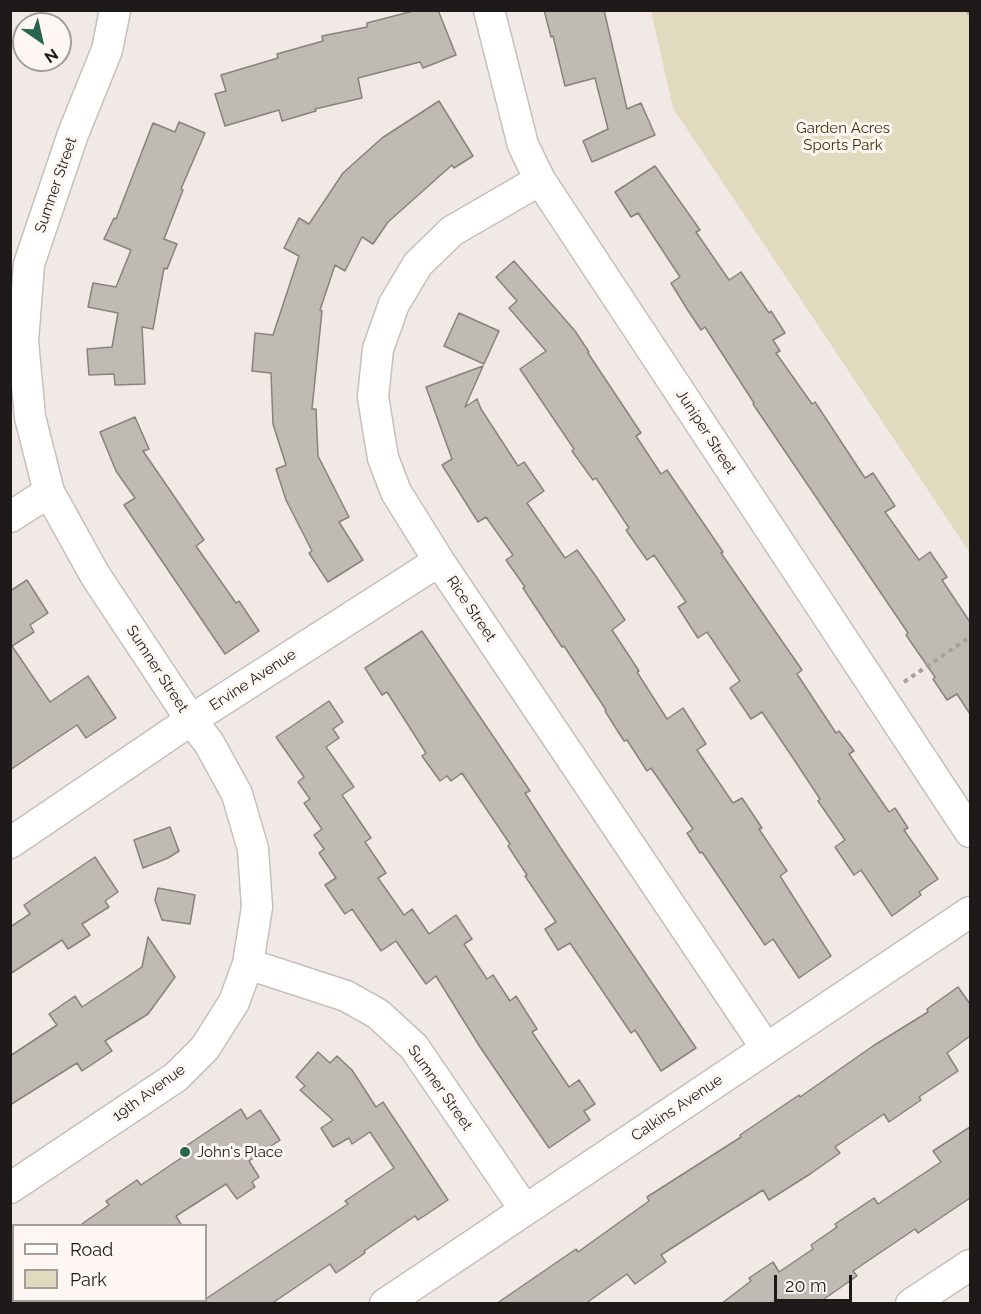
<!DOCTYPE html>
<html>
<head>
<meta charset="utf-8">
<style>
  body { margin:0 }
  #map { position:relative; width:981px; height:1314px; overflow:hidden; background:#f1e9e5; font-family:Raleway,sans-serif }
  canvas { display:block }
  .frame { position:absolute; inset:0; border:12px solid #1d1a19; pointer-events:none }
  .legend { position:absolute; left:12px; top:1224px; width:195px; height:78px; box-sizing:border-box; background:#fef6f2; border:2px solid #a49e9b; margin:0; padding:8px 10px; list-style:none; font-size:18px; color:#1d1a19 }
  .legend li { display:flex; align-items:center; gap:12px; height:30px }
  .legend b { width:30px; border:2px solid #a49e9b }
  .north { position:absolute; left:12px; top:12px; width:60px; height:60px; box-sizing:border-box; background:#fef6f2; border:2px solid #a49e9b; border-radius:50%; rotate:146deg; font-size:16px; font-weight:700; line-height:24px; text-align:center; color:#1d1a19 }
  .north::after { content:''; display:block; margin:auto; width:21px; height:27px; background:#276551; clip-path:polygon(50% 0,100% 100%,50% 72%,0 100%) }
  .scale { position:absolute; left:774px; top:1275px; width:78px; height:27px; box-sizing:border-box; border:3px solid #1d1a19; border-top:0; padding-left:8px; font-size:18px; line-height:21px; white-space:nowrap; color:#1d1a19; -webkit-text-stroke:4px #fef6f2; paint-order:stroke }
</style>
</head>
<body>
<div id="map">
<canvas width="981" height="1314"></canvas>
<div class="frame"></div>
<ul class="legend">
<li><b style="height:8px;background:#fff"></b>Road</li>
<li><b style="height:16px;background:#e2dabe"></b>Park</li>
</ul>
<div class="north">N</div>
<div class="scale">20 m</div>
</div>
<script>
const context = document.querySelector('canvas').getContext('2d');
context.lineJoin = 'round';
function fillPath(path, color) {
  context.fillStyle = color;
  context.fill(path, 'evenodd');
}
function toPath(rows) {
  const path = new Path2D();
  for (const r of rows) {
    path.moveTo(r[0], r[1]);
    for (let i = 2; i < r.length; i += 2) path.lineTo(r[i], r[i + 1]);
  }
  return path;
}
function stroke(path, color, width, dash) {
  context.strokeStyle = color;
  context.lineWidth = width;
  context.lineCap = dash ? 'butt' : 'round';
  context.setLineDash(dash || []);
  context.stroke(path);
}
function label(font, color, halo, rows, align = 'center') {
  context.font = font + ' Raleway,sans-serif';
  context.lineWidth = 6;
  context.setLineDash([]);
  context.textBaseline = 'middle';
  context.strokeStyle = halo;
  context.fillStyle = color;
  for (const [text, x, y, turn = 0] of rows) {
    context.save();
    context.translate(x, y);
    context.rotate((+turn || 0) * Math.PI / 180);
    context.textAlign = isNaN(turn) ? turn : align;
    if (halo) context.strokeText(text, 0, 0);
    context.fillText(text, 0, 0);
    context.restore();
  }
}
fillPath(toPath([
  [651,11,970,11,970,553,673,108]
]), '#e2dabe');
const building = toPath([
  [417,10,438,10,456,55,423,68,420,62,358,78,362,98,315,109,316,111,282,121,279,110,225,126,215,94,226,91,221,75,278,58,277,54,323,41,322,36,367,27,367,23,417,10],
  [544,10,604,10,627,109,641,103,655,135,592,162,583,141,608,129,595,78,565,86,553,36,551,37,544,10],
  [439,101,473,156,454,168,452,165,388,222,373,244,362,237,345,271,335,265,320,310,322,311,312,409,316,409,318,456,349,517,339,522,363,560,328,582,309,553,312,551,286,500,276,469,286,465,273,424,271,373,252,371,255,333,273,335,299,256,284,248,299,218,309,224,343,173,382,138,439,101],
  [179,122,205,133,181,189,183,190,164,239,177,244,167,269,164,268,153,329,142,327,145,384,115,385,114,374,89,375,87,349,112,347,118,313,88,307,93,283,116,287,131,250,104,239,114,218,116,219,153,123,175,132,179,122],
  [655,166,700,230,696,232,729,280,741,272,769,313,771,311,785,333,773,340,780,351,776,353,812,404,815,402,865,478,873,473,895,506,885,512,919,560,930,552,947,577,942,580,970,622,970,714,957,694,947,700,933,679,935,677,906,635,908,633,753,404,754,403,705,327,701,330,687,309,671,283,680,277,638,213,631,217,615,192,655,166],
  [514,261,575,331,589,352,588,353,641,433,636,436,661,474,667,470,723,552,721,553,802,670,797,674,836,733,839,731,854,751,849,754,889,812,895,808,908,828,904,830,938,879,919,892,921,895,892,916,861,870,854,875,835,847,845,840,818,801,820,799,795,761,762,712,751,719,730,688,740,681,707,632,698,638,678,607,686,602,654,555,647,560,626,530,629,528,596,478,593,480,572,451,574,449,520,369,546,351,509,308,517,301,496,277,514,261],
  [459,313,499,331,484,364,444,346,459,313],
  [483,366,465,407,477,399,481,409,518,466,524,462,544,491,527,503,565,558,577,550,595,575,625,620,612,630,639,671,637,672,667,719,683,708,706,744,697,750,733,803,742,798,762,828,759,829,787,871,780,876,831,956,799,978,773,939,765,945,702,852,700,853,687,833,693,829,651,768,647,771,627,740,624,741,605,711,606,710,564,646,562,647,523,588,525,587,506,560,513,555,486,517,478,522,442,465,452,459,426,387,483,366],
  [135,417,149,449,143,451,204,540,196,546,236,603,239,601,259,631,225,654,124,505,135,498,116,471,100,432,135,417],
  [27,580,48,613,30,625,34,632,12,646,50,702,88,676,116,718,86,738,77,725,10,770,10,591,27,580],
  [422,631,530,791,525,793,562,850,696,1048,661,1071,635,1030,631,1033,570,943,558,950,545,929,556,922,525,876,527,875,508,846,510,844,462,773,451,781,447,776,440,781,422,756,426,753,387,692,382,695,365,668,422,631],
  [329,701,343,722,333,729,339,738,326,747,354,787,342,795,371,838,365,842,386,873,378,878,404,915,412,909,429,934,456,915,472,939,464,944,487,979,493,975,510,1001,516,996,537,1029,532,1032,569,1087,579,1080,595,1104,584,1111,590,1120,549,1148,480,1047,436,976,426,984,396,941,381,951,352,909,345,914,325,885,336,878,319,853,324,849,314,835,322,829,304,803,310,799,298,782,304,777,276,737,329,701],
  [170,827,179,851,168,858,143,868,134,840,170,827],
  [95,857,118,892,105,901,109,907,82,924,90,935,68,949,62,940,10,974,10,927,30,914,24,905,95,857],
  [158,888,195,895,190,924,162,920,155,900,158,888],
  [148,937,175,977,148,1014,105,1041,112,1051,82,1071,77,1063,10,1105,10,1056,57,1025,49,1014,75,996,82,1007,142,967,148,937],
  [958,987,970,1004,970,1036,947,1053,958,1071,919,1097,921,1100,889,1122,884,1114,835,1147,840,1153,810,1174,769,1200,763,1190,717,1219,661,1255,666,1262,635,1284,627,1274,585,1304,496,1304,576,1249,578,1252,649,1201,647,1197,741,1137,740,1135,799,1095,800,1097,873,1046,928,1012,927,1009,958,987],
  [318,1052,330,1063,337,1056,352,1070,376,1107,383,1102,448,1200,418,1220,415,1216,364,1251,365,1253,336,1273,330,1264,271,1304,198,1304,348,1204,345,1201,394,1168,370,1132,352,1144,349,1138,333,1147,321,1128,333,1120,300,1090,305,1086,296,1077,318,1052],
  [241,1109,247,1119,260,1110,280,1140,249,1161,259,1177,252,1182,255,1187,237,1199,226,1184,176,1216,182,1226,79,1226,109,1205,106,1201,137,1180,141,1185,190,1152,186,1146,241,1109],
  [970,1127,970,1198,918,1233,915,1229,853,1271,857,1276,817,1304,721,1304,751,1281,749,1278,773,1262,779,1272,813,1249,811,1245,837,1227,835,1224,874,1198,878,1204,941,1162,933,1151,970,1127]
]);
fillPath(building, '#c0bab4');
stroke(building, '#87827c', 1.5);
const street = toPath([
  [489,10,523,145,540,180,970,832],
  [540,180,452,231,418,264,394,304,378,349,373,397,383,458,396,492,439,561,766,1048],
  [10,517,49,492],
  [10,843,191,720,439,561],
  [248,964,346,996,378,1014,414,1047,525,1210],
  [10,1188,176,1077,205,1048,234,1002,248,964,257,907,253,849,237,794,209,743,191,720,95,575,49,492,30,417,23,341,29,264,73,134,107,50,115,10],
  [385,1304,970,912],
  [911,1304,970,1265]
]);
stroke(street, '#c7bfbb', 33);
stroke(toPath([
  [968,10,970,19],
  [904,682,970,637]
]), '#a6a09d', 4, [4.5, 4.5]);
stroke(street, '#fff', 30);
for (const [x, y, r, color] of [
  [185,1152,6,"#276551"]
]) {
  const dot = new Path2D();
  dot.arc(x, y, r, 0, 2 * Math.PI);
  context.fillStyle = color;
  context.fill(dot);
  stroke(dot, '#fef6f2', 2);
}
label('15px', '#3e340c', '#fef6f2', [
  ["Garden Acres",843,128],
  ["Sports Park",843,145]
]);
label('15px', '#1d1a19', '#fef6f2', [
  ["Sumner Street",56,185,-71],
  ["Juniper Street",706,432,57],
  ["Rice Street",471,609,56],
  ["Sumner Street",157,669,57],
  ["Ervine Avenue",253,680,-33],
  ["Sumner Street",440,1088,55],
  ["19th Avenue",149,1093,-36],
  ["Calkins Avenue",677,1108,-34]
]);
label('15px', '#1d1a19', '#fef6f2', [
  ["John's Place",197,1152]
], 'left');
</script>
</body>
</html>
